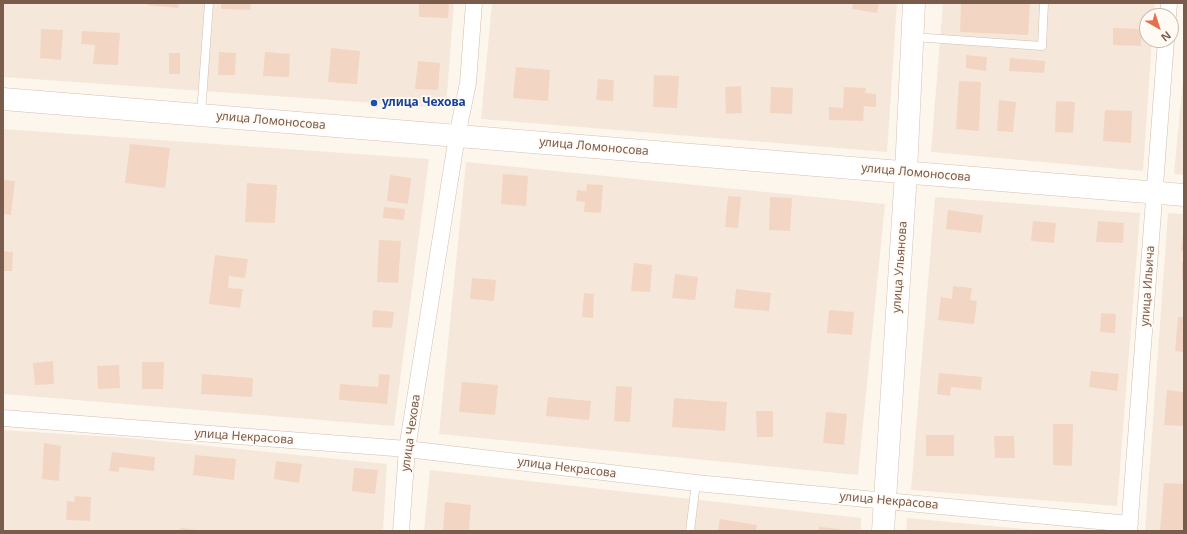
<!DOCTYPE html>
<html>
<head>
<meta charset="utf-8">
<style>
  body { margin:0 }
  #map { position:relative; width:1187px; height:534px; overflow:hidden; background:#fdf6ec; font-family:"Noto Sans",sans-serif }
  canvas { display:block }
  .frame { position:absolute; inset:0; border:4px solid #7a5c4d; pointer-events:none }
  .north { position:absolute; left:1139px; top:8px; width:40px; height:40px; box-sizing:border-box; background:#fffaf3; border:1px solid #cabbb1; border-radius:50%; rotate:141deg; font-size:11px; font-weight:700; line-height:16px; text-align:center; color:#7a5c4d }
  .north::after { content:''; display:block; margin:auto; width:14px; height:18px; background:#e76f51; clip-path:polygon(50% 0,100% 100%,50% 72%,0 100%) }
</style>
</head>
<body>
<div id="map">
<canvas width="1187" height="534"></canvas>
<div class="frame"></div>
<div class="north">N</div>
</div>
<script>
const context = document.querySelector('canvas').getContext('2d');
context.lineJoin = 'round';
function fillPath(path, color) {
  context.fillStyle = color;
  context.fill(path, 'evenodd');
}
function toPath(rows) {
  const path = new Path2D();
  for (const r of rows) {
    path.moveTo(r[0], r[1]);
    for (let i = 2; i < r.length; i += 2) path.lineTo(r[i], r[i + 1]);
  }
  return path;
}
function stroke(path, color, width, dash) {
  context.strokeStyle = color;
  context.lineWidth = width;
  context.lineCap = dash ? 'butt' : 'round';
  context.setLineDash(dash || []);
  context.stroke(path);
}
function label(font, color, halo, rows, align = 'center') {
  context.font = font + ' "Noto Sans",sans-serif';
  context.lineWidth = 3.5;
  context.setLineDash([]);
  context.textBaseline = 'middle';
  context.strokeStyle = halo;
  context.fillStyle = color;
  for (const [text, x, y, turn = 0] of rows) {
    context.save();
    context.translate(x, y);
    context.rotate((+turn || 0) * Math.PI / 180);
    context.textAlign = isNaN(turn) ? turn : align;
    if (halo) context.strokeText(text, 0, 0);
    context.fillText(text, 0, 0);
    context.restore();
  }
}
fillPath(toPath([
  [3,3,454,3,446,108,3,77],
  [492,3,897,3,887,152,481,119],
  [943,3,1155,3,1154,16,1147,16,1147,40,1152,40,1143,171,931,152],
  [1184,68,1184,175,1174,174],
  [3,129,429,159,394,426,3,394],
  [466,162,885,204,858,475,439,434],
  [935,197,1140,213,1117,506,911,490],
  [1168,213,1184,214,1184,531,1145,531],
  [3,430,130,438,387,464,383,531,3,531],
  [430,470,861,518,861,531,424,531],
  [907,518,1046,531,906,531]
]), '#f5e8da');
fillPath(toPath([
  [148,3,179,3,178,8,148,5],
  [221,3,251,3,250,10,221,9],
  [419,3,449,3,448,18,419,17],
  [853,3,879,3,877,13,852,9],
  [961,3,1030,3,1028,35,960,32],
  [1113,28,1142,29,1141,46,1113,45],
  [41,29,63,30,61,60,40,58],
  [82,31,120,33,118,65,93,64,95,45,81,44],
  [331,48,360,51,357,84,328,82],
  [219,52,236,53,235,75,218,75],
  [265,52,290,54,289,77,263,76],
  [169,53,180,53,180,74,169,74],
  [966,55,987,57,986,71,966,68],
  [1010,58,1045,61,1044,73,1009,71],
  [418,61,440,63,438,90,415,89],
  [516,67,550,70,548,101,513,98],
  [654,75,679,76,677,108,653,107],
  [598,79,614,80,613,101,596,100],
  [959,81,981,82,979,131,956,129],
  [741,86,742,113,726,114,725,87],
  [771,87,793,88,792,114,770,113],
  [844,87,866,88,865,93,876,94,876,107,864,106,863,121,829,120,829,107,843,108],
  [999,100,1016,102,1013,132,997,131],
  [1056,101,1075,102,1073,133,1055,132],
  [1105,110,1132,111,1131,143,1103,141],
  [130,144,170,148,165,188,125,183],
  [503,174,528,176,526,206,501,204],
  [390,175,411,178,408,204,387,201],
  [3,180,15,181,11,215,3,214],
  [247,183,277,185,275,223,245,222],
  [587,184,603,185,601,213,584,212,585,202,576,201,577,190,586,191],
  [728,196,741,197,738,228,725,227],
  [770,197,792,198,790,231,769,230],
  [384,207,405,209,404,220,383,218],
  [948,210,983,215,981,233,946,229],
  [1033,221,1056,223,1054,243,1031,241],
  [1098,221,1124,223,1123,243,1096,242],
  [1183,234,1184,234,1184,251,1181,251],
  [379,240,401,241,398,283,377,282],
  [3,251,13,252,12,271,3,271],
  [215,255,248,259,245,278,229,276,228,288,243,289,240,308,209,304],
  [1182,262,1184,262,1184,279,1182,279],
  [634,263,652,265,650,292,631,291],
  [675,274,698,277,695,300,672,298],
  [472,278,496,280,494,301,470,299],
  [953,286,972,288,970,300,977,301,974,324,938,320,941,297,952,299],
  [736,289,771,293,769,311,734,308],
  [584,293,594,294,593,318,582,317],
  [373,310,394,312,392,328,372,327],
  [829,310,854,312,852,335,827,333],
  [1101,313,1116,314,1115,333,1100,332],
  [1178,317,1184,317,1184,352,1175,351],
  [53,361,54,384,35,385,33,363],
  [142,362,164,362,163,389,142,389],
  [119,365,120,388,98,389,97,366],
  [1091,371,1119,374,1117,391,1089,387],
  [939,373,982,377,981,390,951,387,950,396,937,394],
  [202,374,253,378,252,397,201,394],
  [379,374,390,375,387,404,339,400,340,384,378,387],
  [462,382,498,385,495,415,459,412],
  [616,386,632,387,630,422,614,421],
  [1167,390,1184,392,1184,426,1164,425],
  [548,397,591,401,589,420,546,416],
  [674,398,727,402,725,431,672,427],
  [756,411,773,411,773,437,757,437],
  [826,412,847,414,844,445,823,443],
  [1053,424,1073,424,1072,466,1053,465],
  [926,435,954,435,954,456,926,456],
  [994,436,1014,436,1015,458,995,458],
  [44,443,61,446,59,481,42,479],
  [112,452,155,457,154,471,119,467,119,472,109,471],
  [195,455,236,459,234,480,193,475],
  [276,461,302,464,299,483,274,479],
  [354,468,378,470,375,494,352,491],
  [1164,483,1184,484,1184,531,1160,531],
  [75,496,91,497,90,521,66,520,67,501,74,502],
  [445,502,471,505,469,531,443,531],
  [720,519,757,525,756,531,718,531],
  [819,527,840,529,840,531,818,531],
  [181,528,198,530,198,531,180,531]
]), '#f3d5c3');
const lane = toPath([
  [913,37,1042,46,1044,3],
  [201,114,209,3],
  [690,531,696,483]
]);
const street = toPath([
  [1168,16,1169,3],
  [3,418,407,449,696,483,1130,524],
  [401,531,407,449,457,136,468,83,474,3],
  [1129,531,1166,40]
]);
const secondary = toPath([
  [3,99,1184,195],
  [883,531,906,172,914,3]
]);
stroke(lane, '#d1beb0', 9);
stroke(street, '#d1beb0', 17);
stroke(secondary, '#d6c0b0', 23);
stroke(lane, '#fff', 8);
stroke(street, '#fff', 16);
stroke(secondary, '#fff', 22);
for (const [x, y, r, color] of [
  [374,103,4,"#1a4fb4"]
]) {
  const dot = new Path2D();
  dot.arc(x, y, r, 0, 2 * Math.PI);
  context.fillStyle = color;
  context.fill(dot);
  stroke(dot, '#fffaf3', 1.5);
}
label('bold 12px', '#164399', '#fffaf3', [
  ["улица Чехова",382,103]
], 'left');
label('12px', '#7a5c4d', '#fffaf3', [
  ["улица Ломоносова",271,121,5],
  ["улица Ломоносова",594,147,5],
  ["улица Ломоносова",916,173,5],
  ["улица Ульянова",900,267,-86],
  ["улица Ильича",1148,286,-86],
  ["улица Чехова",411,433,-82],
  ["улица Некрасова",244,437,4],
  ["улица Некрасова",567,468,7],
  ["улица Некрасова",889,501,5]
]);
</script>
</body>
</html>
